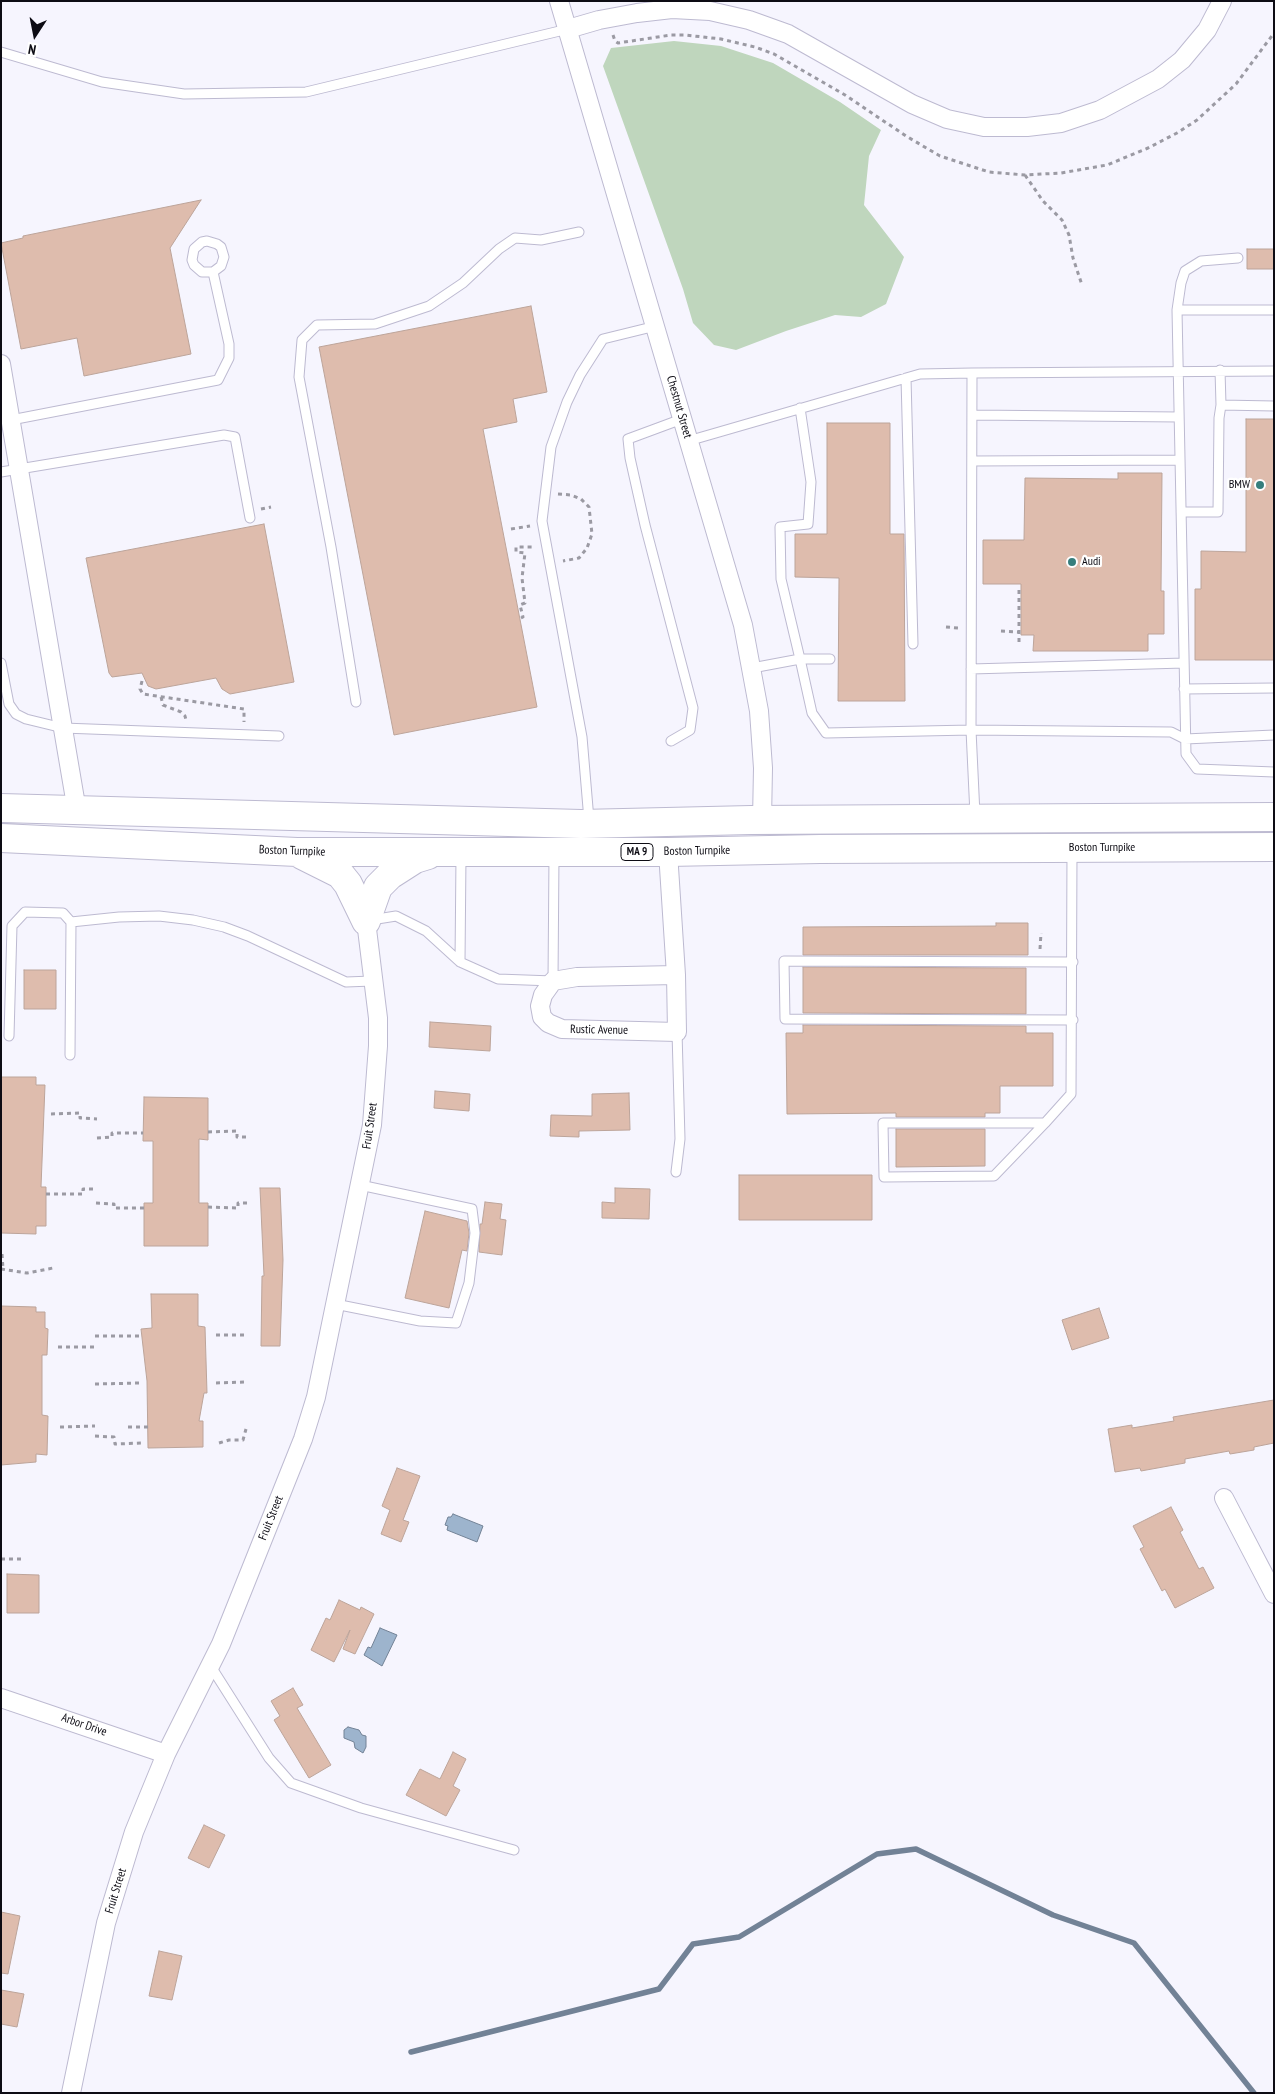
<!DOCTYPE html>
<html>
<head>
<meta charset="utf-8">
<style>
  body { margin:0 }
  #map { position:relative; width:1275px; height:2094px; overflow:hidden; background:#f6f5fe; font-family:"PT Sans Narrow",sans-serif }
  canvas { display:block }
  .frame { position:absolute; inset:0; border:2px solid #0d0c14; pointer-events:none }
  .north { position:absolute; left:10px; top:10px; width:50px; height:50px; -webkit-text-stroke:4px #fff; paint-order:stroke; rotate:191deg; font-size:14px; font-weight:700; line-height:20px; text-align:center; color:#0d0c14 }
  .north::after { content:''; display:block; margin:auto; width:18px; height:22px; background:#0d0c14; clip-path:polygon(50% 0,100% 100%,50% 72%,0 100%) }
</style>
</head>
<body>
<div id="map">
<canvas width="1275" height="2094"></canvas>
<div class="frame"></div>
<div class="north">N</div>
</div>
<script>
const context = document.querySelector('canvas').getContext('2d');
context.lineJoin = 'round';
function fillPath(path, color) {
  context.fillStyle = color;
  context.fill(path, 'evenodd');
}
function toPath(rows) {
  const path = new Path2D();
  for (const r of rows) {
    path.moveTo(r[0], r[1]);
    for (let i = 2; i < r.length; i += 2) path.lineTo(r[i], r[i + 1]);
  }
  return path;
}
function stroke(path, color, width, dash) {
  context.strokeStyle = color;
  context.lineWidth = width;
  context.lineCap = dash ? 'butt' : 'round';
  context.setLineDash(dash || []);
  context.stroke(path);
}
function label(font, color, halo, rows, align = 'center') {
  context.font = font + ' "PT Sans Narrow",sans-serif';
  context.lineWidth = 4.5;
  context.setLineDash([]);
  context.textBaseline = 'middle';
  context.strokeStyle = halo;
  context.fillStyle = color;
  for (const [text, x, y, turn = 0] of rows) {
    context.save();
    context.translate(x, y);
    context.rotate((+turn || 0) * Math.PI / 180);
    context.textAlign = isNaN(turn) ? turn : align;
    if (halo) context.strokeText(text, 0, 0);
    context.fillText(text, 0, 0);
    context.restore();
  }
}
fillPath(toPath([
  [674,41,721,46,773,63,840,102,881,130,869,156,864,205,904,257,886,304,861,317,835,315,786,331,736,350,714,345,693,323,683,289,603,66,611,48]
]), '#bfd6bd');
const water = toPath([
  [453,1514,483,1526,477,1542,447,1530,448,1526,445,1525,448,1517,451,1517,453,1514],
  [380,1628,397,1635,382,1666,364,1655,368,1647,371,1648,380,1628],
  [348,1727,359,1730,362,1735,366,1736,366,1747,363,1753,355,1748,354,1742,344,1738,344,1730,348,1727]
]);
fillPath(water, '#9db4cd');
stroke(water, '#728296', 1);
stroke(toPath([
  [411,2052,659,1989,693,1944,739,1937,877,1854,916,1849,1053,1915,1134,1943,1254,2093]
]), '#728296', 5.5);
const building = toPath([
  [201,200,170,248,191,354,84,376,77,338,21,349,1,243,23,238,23,236,201,200],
  [1247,249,1274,249,1274,269,1247,269,1247,249],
  [531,306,547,392,513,399,517,422,483,429,537,707,394,735,319,347,531,306],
  [1246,419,1274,419,1274,660,1195,660,1195,589,1201,589,1201,551,1246,552,1246,419],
  [827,423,890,423,890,534,904,534,905,701,838,701,839,578,795,577,795,534,827,534,827,423],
  [1118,473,1162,473,1161,591,1164,591,1164,634,1148,634,1148,651,1033,651,1034,635,1021,635,1021,584,983,584,983,540,1024,540,1025,478,1118,479,1118,473],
  [264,524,294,682,230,694,222,689,216,678,156,689,148,686,142,673,112,677,109,673,86,558,264,524],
  [996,923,1028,923,1028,955,803,955,803,927,996,926,996,923],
  [803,967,1026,968,1026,1014,803,1013,803,967],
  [24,970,56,970,56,1009,24,1009,24,970],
  [430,1022,491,1026,490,1051,429,1047,430,1022],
  [803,1025,1026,1026,1026,1033,1053,1033,1053,1086,1000,1086,1000,1113,985,1113,985,1117,896,1117,896,1113,787,1114,786,1033,803,1033,803,1025],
  [1,1077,36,1077,36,1085,45,1085,41,1187,46,1187,46,1226,36,1226,36,1234,1,1233,1,1077],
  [435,1091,470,1094,469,1111,434,1108,435,1091],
  [629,1093,630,1130,579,1131,579,1137,550,1136,551,1115,592,1116,592,1094,629,1093],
  [144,1097,208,1098,208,1140,199,1139,199,1203,208,1203,208,1246,144,1246,144,1203,153,1203,153,1141,143,1141,144,1097],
  [896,1129,985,1129,985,1166,896,1167,896,1129],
  [739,1175,872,1175,872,1220,739,1220,739,1175],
  [260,1188,280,1188,283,1260,280,1346,261,1346,262,1276,264,1276,260,1188],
  [615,1188,650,1189,649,1219,602,1218,602,1202,615,1203,615,1188],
  [485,1202,502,1204,500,1219,506,1220,502,1255,479,1252,480,1224,482,1224,485,1202],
  [425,1211,467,1221,469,1233,467,1251,462,1250,449,1308,405,1298,425,1211],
  [151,1294,198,1294,198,1326,205,1327,207,1393,204,1393,199,1421,203,1421,203,1447,148,1448,147,1381,141,1329,152,1328,151,1294],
  [1,1306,36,1307,36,1312,45,1312,45,1328,48,1329,47,1355,42,1355,42,1415,48,1416,47,1455,36,1454,36,1462,1,1465,1,1306],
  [1099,1308,1109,1338,1072,1350,1062,1320,1099,1308],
  [1274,1400,1274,1443,1254,1447,1254,1450,1230,1454,1229,1451,1185,1459,1185,1463,1141,1471,1140,1468,1115,1472,1108,1429,1132,1425,1132,1428,1174,1421,1173,1417,1274,1400],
  [397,1468,420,1476,403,1520,409,1522,401,1542,381,1534,390,1510,382,1506,397,1468],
  [1171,1507,1183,1530,1180,1532,1199,1569,1203,1567,1214,1588,1175,1608,1165,1589,1162,1591,1140,1549,1144,1547,1133,1526,1171,1507],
  [7,1574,39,1575,39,1613,7,1613,7,1574],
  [339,1600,360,1610,361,1607,374,1614,355,1654,343,1649,350,1630,334,1662,311,1650,326,1618,330,1620,339,1600],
  [293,1688,303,1705,297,1708,331,1765,309,1778,274,1720,280,1716,271,1701,293,1688],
  [453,1752,466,1759,453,1786,460,1790,446,1816,406,1795,420,1769,440,1779,453,1752],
  [204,1825,225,1835,209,1868,188,1858,204,1825],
  [1,1912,20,1916,8,1974,1,1973,1,1912],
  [159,1951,182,1956,172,2000,149,1996,159,1951],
  [1,1990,24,1994,17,2027,1,2024,1,1990]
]);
fillPath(building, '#debcad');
stroke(building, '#bca49a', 1);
const lane = toPath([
  [1,52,102,82,184,94,306,92,568,29],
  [1177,310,1181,283,1185,271,1201,261,1238,258],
  [1274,310,1177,310,1186,754,1197,769,1274,772],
  [1220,370,1221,405],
  [972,373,1274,371],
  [906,378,913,644],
  [972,415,1179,417],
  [11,420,218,380,229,358,229,344,213,272,221,266,224,257,221,247,217,244,207,241,202,242,194,249,192,260,194,265,202,272,213,272],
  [688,441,920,374,972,373,971,730,826,733,812,713,800,659,830,659],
  [972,461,1179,460],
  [1,472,224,435,235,437,250,518],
  [1181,512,1218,512,1219,418,1221,405,1274,406],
  [1,663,9,704,16,714,26,719,63,728,279,736],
  [752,668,800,659,781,579,780,527,808,524,811,482,800,408],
  [971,669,1184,663],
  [1184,689,1274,688],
  [356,702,331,547,299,377,302,340,317,325,375,324,429,306,463,283,499,249,515,238,541,240,579,232],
  [671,741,690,730,693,708,645,525,630,458,628,439,682,419],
  [975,815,971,730,1171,732,1185,739,1274,735],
  [589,820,582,737,542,521,551,447,567,402,580,375,603,339,656,326],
  [461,856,460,962,498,979,553,981,554,855],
  [371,920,396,916,426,931,460,962],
  [1073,1020,785,1019,784,961,1073,962],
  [9,1036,12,926,25,912,63,913,71,922],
  [70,1055,71,922,119,917,159,916,193,920,224,927,248,936,346,982,372,981],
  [1045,1123,883,1123,884,1177,994,1176,1045,1123,1071,1094,1072,851],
  [676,1172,680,1139,677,1032],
  [335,1304,420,1321,456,1323,469,1283,475,1233,472,1209,360,1185],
  [210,1665,269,1758,291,1783,361,1808,514,1850]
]);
const street = toPath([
  [559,1,743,625,759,711,763,768,762,820],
  [568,29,599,20,637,13,672,9,710,11,749,20,788,34,912,104,947,119,984,127,1027,127,1061,123,1100,110,1158,79,1182,60,1207,30,1222,1],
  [1,364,77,811],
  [668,852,676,975,677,1032,562,1029,548,1023,542,1017,540,1006,543,995,553,981,577,977,676,975],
  [1224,1498,1274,1594],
  [1,1698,166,1754],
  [71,2093,106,1923,134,1832,166,1754,221,1644,303,1439,316,1397,372,1125,378,1046,378,1018,366,921]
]);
const highway = toPath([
  [1,808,581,824,751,820,1274,817],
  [1,838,297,852,668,852,820,849,1274,847],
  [302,855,340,874,348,884,366,921],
  [366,921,378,887,390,875,415,859,428,855]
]);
stroke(lane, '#bdbad1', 11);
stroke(street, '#bdbad1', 20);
stroke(highway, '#bdbad1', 30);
stroke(toPath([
  [613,35,615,41,618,43,671,35,685,35,721,39,755,47,774,54,845,95,906,136,940,156,989,172,1025,175,1061,173,1107,165,1148,148,1177,133,1197,120,1236,84,1274,33],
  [1025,175,1043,201,1062,220,1069,235,1073,258,1082,285],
  [558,494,571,495,581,499,589,507,592,534,587,548,579,558,563,561],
  [261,509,271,507],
  [511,529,530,526],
  [521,618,523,617,520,605,525,603,522,578,525,553,516,552,516,547,534,547],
  [946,627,958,628],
  [1001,631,1019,632],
  [1019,642,1019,586],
  [142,681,140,689,143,694,244,709,244,722],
  [161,697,163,705,181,712,185,716,186,720],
  [1040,949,1041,933],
  [51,1114,80,1113,80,1118,97,1119],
  [208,1132,237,1131,237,1137,250,1137],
  [97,1138,112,1137,112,1133,143,1133],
  [46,1194,83,1194,83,1189,96,1189],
  [96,1203,114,1204,114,1208,144,1208],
  [208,1207,238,1208,238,1203,249,1203],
  [2,1254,3,1269],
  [1,1269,27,1273,53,1268],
  [216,1335,246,1335],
  [95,1336,139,1336],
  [58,1347,95,1347],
  [216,1383,246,1382],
  [95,1384,140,1383],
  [60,1427,95,1426],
  [128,1427,148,1427],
  [95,1436,114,1437,115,1444,143,1443],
  [219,1443,229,1440,243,1440,246,1429],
  [1,1559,22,1559]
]), '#9b9aa3', 3, [4, 4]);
stroke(lane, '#fff', 9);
stroke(street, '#fff', 18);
stroke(highway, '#fff', 28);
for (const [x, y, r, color] of [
  [1260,485,5,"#367e7d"],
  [1072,562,5,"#367e7d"]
]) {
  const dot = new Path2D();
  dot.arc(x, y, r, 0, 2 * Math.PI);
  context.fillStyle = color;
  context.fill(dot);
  stroke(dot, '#fff', 2);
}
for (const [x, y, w] of [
  [637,852,32]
]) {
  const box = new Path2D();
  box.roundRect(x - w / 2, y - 8.5, w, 17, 4);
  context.fillStyle = '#fff';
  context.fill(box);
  stroke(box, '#0d0c14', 1);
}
label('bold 11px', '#0d0c14', null, [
  ["MA 9",637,852]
]);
label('12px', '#0d0c14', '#fff', [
  ["Chestnut Street",679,407,74],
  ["Boston Turnpike",1102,848],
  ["Boston Turnpike",292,851,2],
  ["Boston Turnpike",697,851,-1],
  ["Rustic Avenue",599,1030,1],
  ["Fruit Street",370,1126,-82],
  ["Fruit Street",271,1518,-68],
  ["Arbor Drive",84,1725,19],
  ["Fruit Street",116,1891,-73]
]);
label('12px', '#0d0c14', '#fff', [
  ["BMW",1250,485],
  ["Audi",1082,562,"left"]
], 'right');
</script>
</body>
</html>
